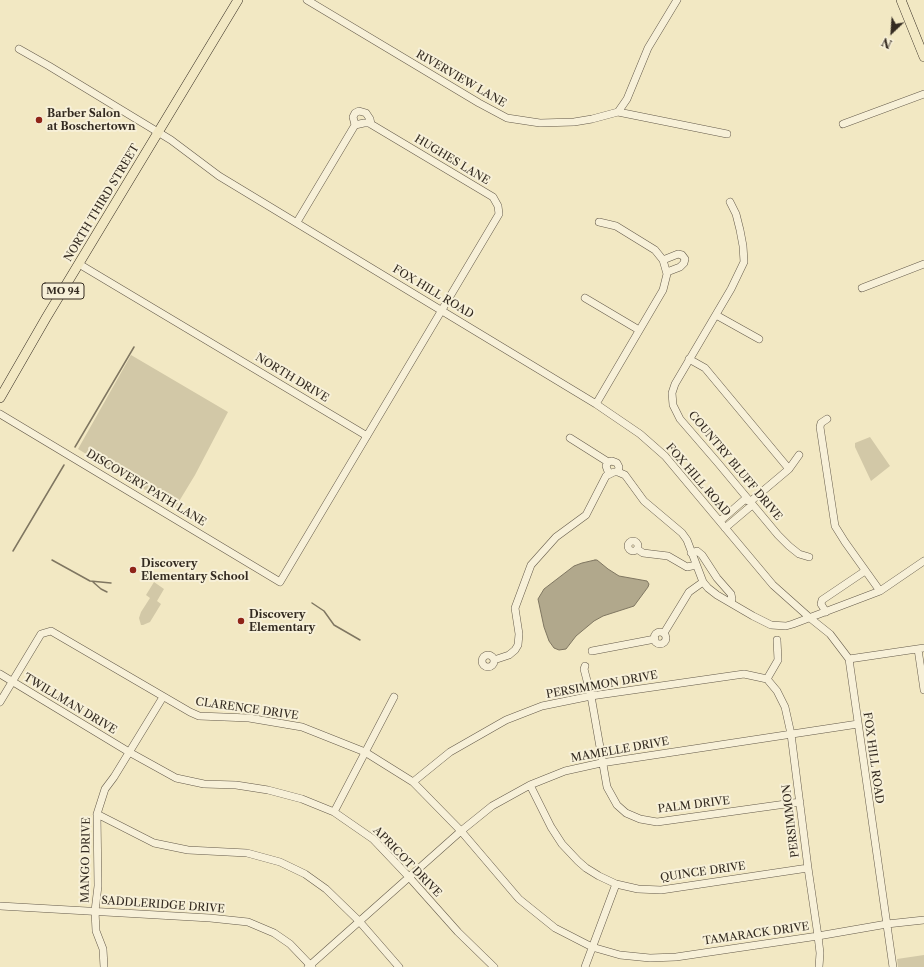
<!DOCTYPE html>
<html>
<head>
<meta charset="utf-8">
<style>
  body { margin:0 }
  #map { position:relative; width:924px; height:967px; overflow:hidden; background:#f2e8c3; font-family:"Libre Caslon Text",serif }
  canvas { display:block }
  .north { position:absolute; left:872px; top:12px; width:40px; height:40px; -webkit-text-stroke:3px #f7f0d8; paint-order:stroke; rotate:205deg; font-size:11px; font-weight:700; line-height:16px; text-align:center; color:#342b21 }
  .north::after { content:''; display:block; margin:auto; width:14px; height:18px; background:#342b21; clip-path:polygon(50% 0,100% 100%,50% 72%,0 100%) }
</style>
</head>
<body>
<div id="map">
<canvas width="924" height="967"></canvas>
<div class="north">N</div>
</div>
<script>
const context = document.querySelector('canvas').getContext('2d');
context.lineJoin = 'round';
function fillPath(path, color) {
  context.fillStyle = color;
  context.fill(path, 'evenodd');
}
function toPath(rows) {
  const path = new Path2D();
  for (const r of rows) {
    if (r.length === 3) {
      path.moveTo(r[0] + r[2], r[1]);
      path.arc(r[0], r[1], r[2], 0, 2 * Math.PI);
      continue;
    }
    path.moveTo(r[0], r[1]);
    for (let i = 2; i < r.length; i += 2) path.lineTo(r[i], r[i + 1]);
  }
  return path;
}
function stroke(path, color, width, dash) {
  context.strokeStyle = color;
  context.lineWidth = width;
  context.lineCap = dash ? 'butt' : 'round';
  context.setLineDash(dash || []);
  context.stroke(path);
}
function label(font, color, halo, rows, align = 'center') {
  context.font = font + ' "Libre Caslon Text",serif';
  context.lineWidth = 4;
  context.setLineDash([]);
  context.textBaseline = 'middle';
  context.strokeStyle = halo;
  context.fillStyle = color;
  for (const [text, x, y, turn = 0] of rows) {
    context.save();
    context.translate(x, y);
    context.rotate((+turn || 0) * Math.PI / 180);
    context.textAlign = isNaN(turn) ? turn : align;
    if (halo) context.strokeText(text, 0, 0);
    context.fillText(text, 0, 0);
    context.restore();
  }
}
fillPath(toPath([
  [131,355,228,412,195,475,175,508,78,449],
  [870,437,890,466,871,481,855,447,855,443],
  [154,582,164,589,157,601,161,604,150,622,143,625,141,625,139,618,141,612,150,598,146,595],
  [924,955,924,967,898,967,897,959]
]), '#d2c8a7');
const water = toPath([
  [595,560,597,560,608,569,619,576,647,581,649,584,648,587,634,606,603,616,594,621,576,636,566,649,559,650,554,648,549,641,544,627,538,599,544,589,574,566,582,563,595,560]
]);
fillPath(water, '#b1a88c');
stroke(water, '#7f7661', 1);
stroke(toPath([
  [75,447,134,347],
  [13,551,64,465],
  [52,560,90,581,111,583],
  [93,582,101,589,107,592],
  [312,603,324,611,334,625,360,640]
]), '#7f7661', 1.5);
const minor = toPath([
  [307,0,479,103,507,118,540,123,574,122,592,119,618,112,727,134],
  [19,49,49,66,171,140,219,176,596,404,640,434,665,456,773,585,810,618,830,634,849,659,893,967],
  [618,112,627,99,648,48,677,0],
  [843,124,924,94],
  [355,125,353,117,355,113,359,111,366,113,370,119,371,124],
  [730,202,736,214,740,230,743,246,744,262,731,289,675,384,672,393,673,405,680,419,718,463,778,535,789,546,799,554,809,557],
  [663,260,678,254,682,255,685,259,684,263,680,267,667,272],
  [79,264,367,436],
  [862,288,924,264],
  [585,298,639,330],
  [716,315,759,339],
  [689,359,705,368,789,469],
  [596,404,663,290,667,274,663,260,655,250,616,226,599,222],
  [0,414,280,582,499,214,498,206,493,197,369,123,364,123,355,125,297,222],
  [827,419,821,423,820,427,835,526,845,542,880,591],
  [570,438,608,462],
  [609,474,606,466,608,462,612,461,617,463,619,467,618,472],
  [751,501,789,469,799,455],
  [720,521,744,500,751,501,751,506,725,528],
  [633,546,5],
  [637,549,643,553,668,556,687,567,696,565],
  [691,553,697,551,702,555,717,578,731,594,732,599,731,603],
  [826,612,821,604,822,600,865,571],
  [660,638,6],
  [664,633,689,592,703,582],
  [918,649,924,690],
  [592,651,655,639],
  [488,661,6],
  [849,659,924,648],
  [494,660,509,655,515,650,518,645,519,634,515,608,531,565,556,537,586,515,606,476,614,472,618,472,625,475,644,501,682,533,687,540,703,582,708,588,717,595,753,616,771,625,786,626,793,624,880,591,924,561],
  [585,666,584,669,591,696,607,787,617,805,626,813,640,819,657,822,800,802],
  [0,674,129,752,176,778,204,784,236,785,268,790,302,799,334,812,373,839,409,877,458,932,494,967],
  [767,679,777,691,785,707,791,734,808,868,818,936,820,953,819,967],
  [767,679,778,660,777,640],
  [0,702,41,634,51,631,190,712,199,716,249,718,302,727,365,752,413,782,461,831,519,899,555,928,592,947,620,955,650,958,676,957,818,936,887,924,924,920],
  [413,782,450,752,506,720,542,706,591,696,744,674,767,679],
  [530,785,551,827,562,844,578,861,586,868,599,876,616,884,638,889,661,890,808,868],
  [334,812,394,697],
  [97,814,154,843,188,850,247,853,280,862,305,874,326,889,359,921,399,967],
  [0,906,210,918,248,922,274,933,290,944,312,967],
  [104,967,103,949,96,931,95,911,98,886,97,814,105,789,114,777,163,697],
  [308,967,461,831,492,806,530,785,565,771,601,763,858,724],
  [585,967,616,884]
]);
const major = toPath([
  [901,0,924,57],
  [0,398,46,318,238,0]
]);
stroke(minor, '#645a4a', 8);
stroke(major, '#342b21', 10);
stroke(minor, '#f7f0d8', 7);
stroke(major, '#f2e8c3', 9);
for (const [x, y, r, color] of [
  [39,120,4,"#8f2418"],
  [133,570,4,"#8f2418"],
  [241,621,4,"#8f2418"]
]) {
  const dot = new Path2D();
  dot.arc(x, y, r, 0, 2 * Math.PI);
  context.fillStyle = color;
  context.fill(dot);
  stroke(dot, '#f7f0d8', 1.5);
}
for (const [x, y, w] of [
  [63,291,42]
]) {
  const box = new Path2D();
  box.roundRect(x - w / 2, y - 8, w, 16, 3);
  context.fillStyle = '#f7f0d8';
  context.fill(box);
  stroke(box, '#342b21', 1);
}
label('bold 10px', '#342b21', null, [
  ["MO 94",63,291]
]);
label('11px', '#342b21', '#f7f0d8', [
  ["RIVERVIEW LANE",461,79,30],
  ["HUGHES LANE",452,160,31],
  ["NORTH THIRD STREET",102,203,-59],
  ["FOX HILL ROAD",433,292,31],
  ["NORTH DRIVE",292,378,31],
  ["COUNTRY BLUFF DRIVE",735,466,50],
  ["FOX HILL ROAD",698,480,49],
  ["DISCOVERY PATH LANE",146,488,31],
  ["PERSIMMON DRIVE",602,685,-10],
  ["TWILLMAN DRIVE",70,704,31],
  ["CLARENCE DRIVE",247,709,8],
  ["MAMELLE DRIVE",620,750,-10],
  ["FOX HILL ROAD",873,758,82],
  ["PALM DRIVE",694,805,-7],
  ["PERSIMMON",791,821,-97],
  ["MANGO DRIVE",86,860,-89],
  ["APRICOT DRIVE",407,862,46],
  ["QUINCE DRIVE",703,872,-8],
  ["SADDLERIDGE DRIVE",163,905,4],
  ["TAMARACK DRIVE",756,934,-8]
]);
label('bold 11px', '#342b21', '#f7f0d8', [
  ["Barber Salon",47,114],
  ["at Boschertown",47,127],
  ["Discovery",141,564],
  ["Elementary School",141,577],
  ["Discovery",249,615],
  ["Elementary",249,628]
], 'left');
</script>
</body>
</html>
